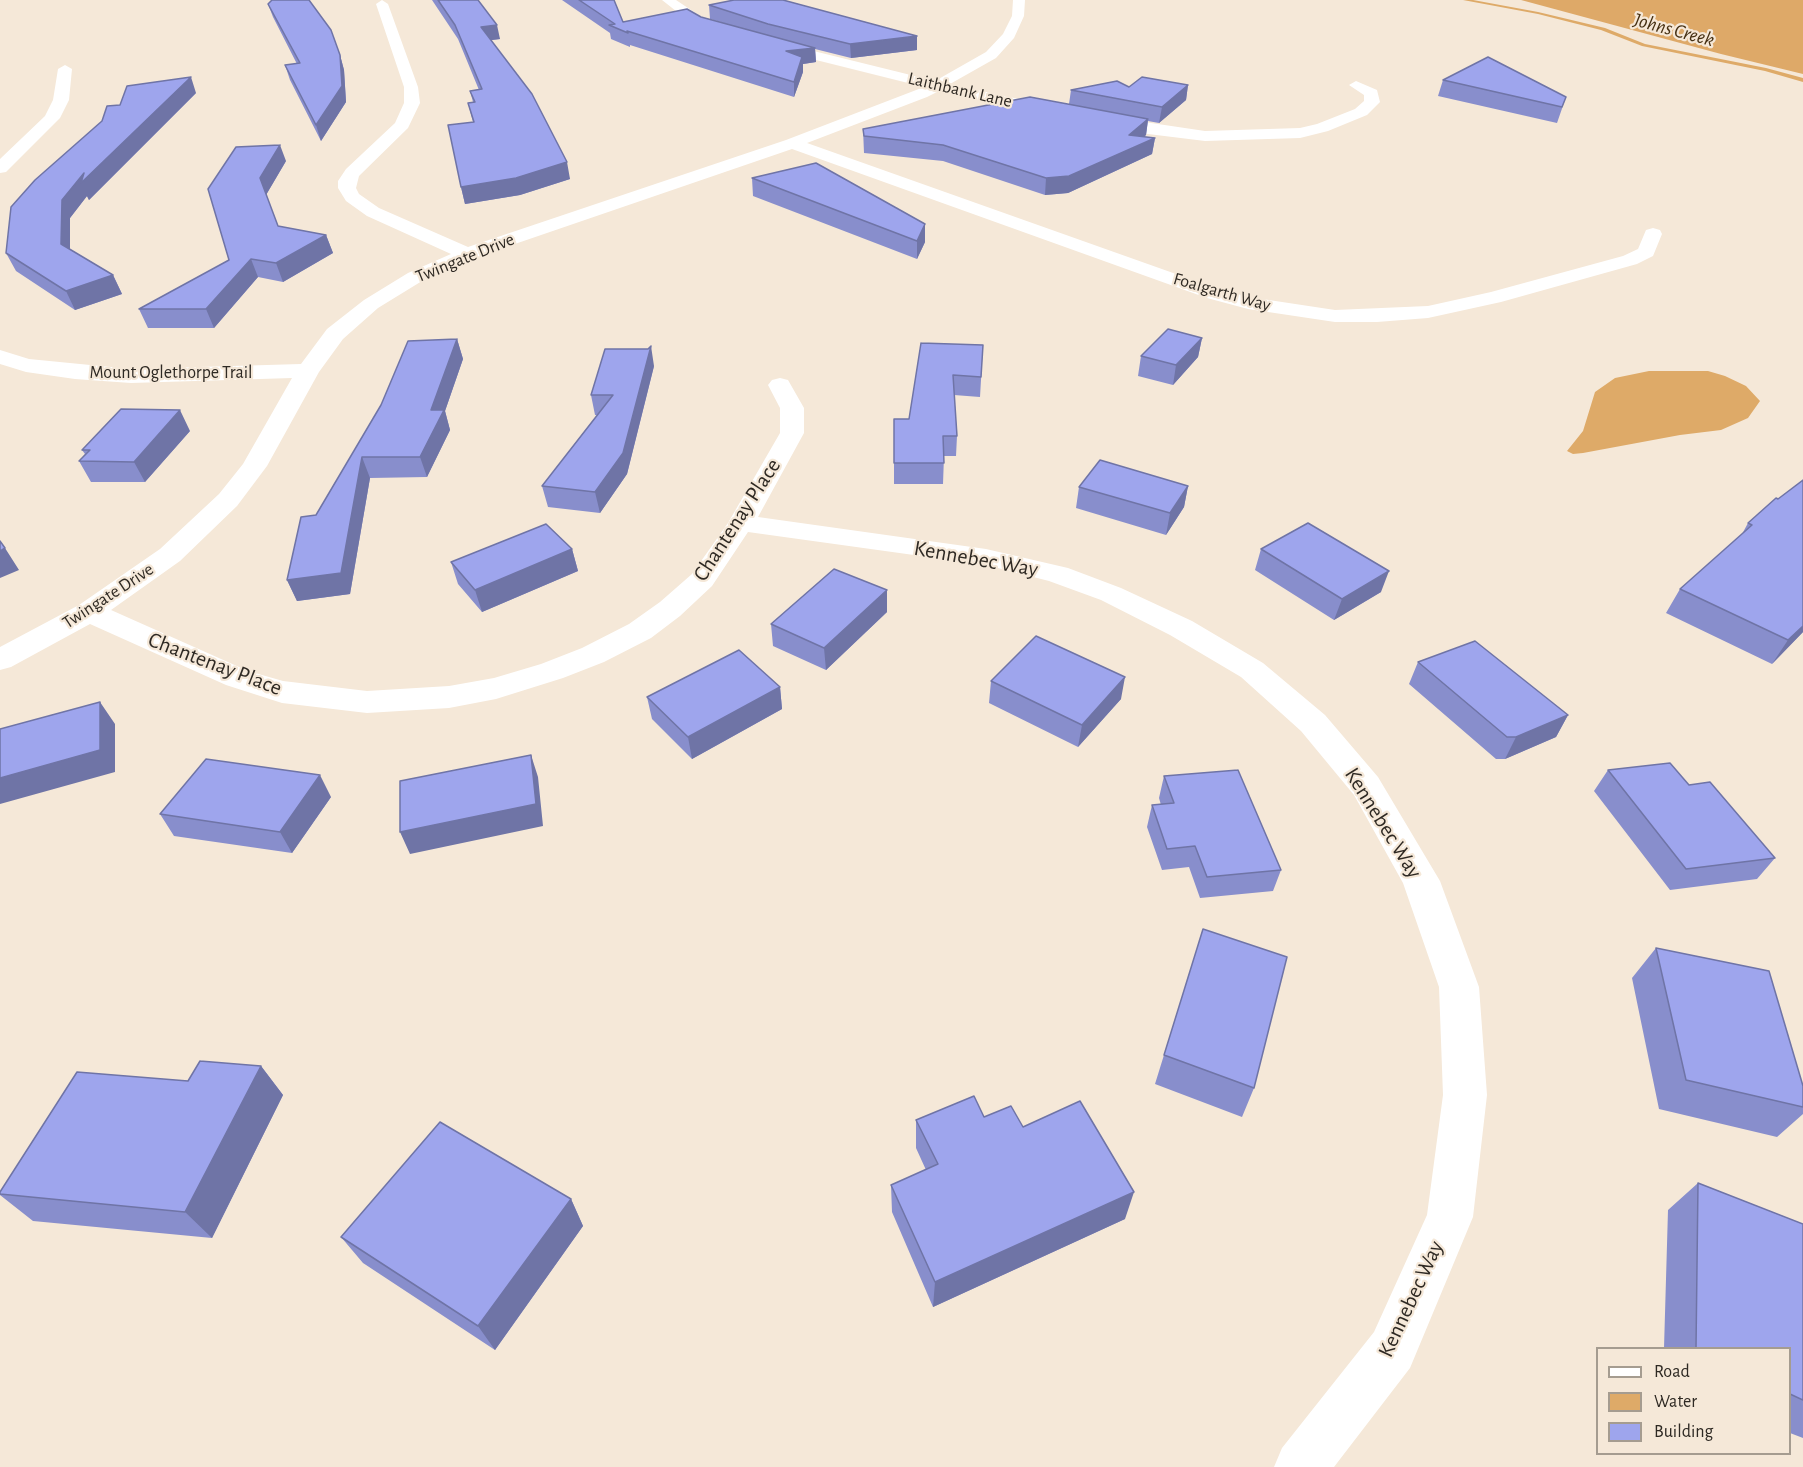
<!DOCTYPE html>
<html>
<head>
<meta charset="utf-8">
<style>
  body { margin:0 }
  #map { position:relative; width:1803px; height:1467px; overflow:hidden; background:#f5e8d8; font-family:"Alegreya Sans",sans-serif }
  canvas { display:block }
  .legend { position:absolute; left:1596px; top:1347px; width:195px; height:108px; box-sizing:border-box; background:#f5e8d8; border:2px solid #a59c90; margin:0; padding:8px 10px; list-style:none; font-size:18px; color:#2e2923 }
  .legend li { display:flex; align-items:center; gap:12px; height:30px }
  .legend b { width:30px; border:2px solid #a59c90 }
</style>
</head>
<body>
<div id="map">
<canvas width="1803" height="1467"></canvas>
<ul class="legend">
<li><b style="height:8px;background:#fff"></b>Road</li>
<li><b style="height:16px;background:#deaa68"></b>Water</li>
<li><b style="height:16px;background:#9ea5ed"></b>Building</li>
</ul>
</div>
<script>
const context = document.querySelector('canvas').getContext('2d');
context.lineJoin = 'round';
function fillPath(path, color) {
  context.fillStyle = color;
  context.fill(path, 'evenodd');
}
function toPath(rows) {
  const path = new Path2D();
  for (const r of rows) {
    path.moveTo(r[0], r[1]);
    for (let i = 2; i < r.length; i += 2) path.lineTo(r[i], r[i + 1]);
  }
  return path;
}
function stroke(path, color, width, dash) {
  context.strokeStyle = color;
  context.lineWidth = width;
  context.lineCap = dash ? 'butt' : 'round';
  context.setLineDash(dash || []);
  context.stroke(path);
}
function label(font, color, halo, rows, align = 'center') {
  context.font = font + ' "Alegreya Sans",sans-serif';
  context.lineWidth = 4.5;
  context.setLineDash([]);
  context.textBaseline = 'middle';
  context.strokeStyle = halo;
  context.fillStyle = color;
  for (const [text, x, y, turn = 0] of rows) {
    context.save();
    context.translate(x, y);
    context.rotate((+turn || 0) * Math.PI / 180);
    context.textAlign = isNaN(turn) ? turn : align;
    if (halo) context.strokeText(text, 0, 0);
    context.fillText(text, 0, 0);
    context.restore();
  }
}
fillPath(toPath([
  [1521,0,1803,0,1803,74,1721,54]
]), '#dea968');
fillPath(toPath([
  [1649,371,1708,371,1725,376,1746,386,1760,401,1748,418,1721,430,1680,435,1583,453,1573,454,1567,451,1583,431,1595,392,1615,378]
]), '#deaa68');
fillPath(toPath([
  [1463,0,1473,0,1538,12,1605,28,1645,44,1766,68,1803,78,1803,82,1765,71,1642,46,1601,30,1538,14,1463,0]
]), '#deaa68');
fillPath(toPath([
  [382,0,388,4,418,87,420,103,408,128,359,176,356,188,359,194,379,208,468,247,786,140,924,87,768,48,766,45,768,42,773,41,935,81,986,52,1003,34,1012,16,1013,0,1025,0,1024,16,1014,38,996,58,950,84,1055,107,1058,110,1055,113,1050,115,939,91,927,97,807,143,1221,290,1249,297,1335,310,1428,306,1491,292,1623,256,1638,249,1646,230,1653,228,1660,230,1662,234,1653,256,1637,264,1501,302,1428,318,1377,322,1335,322,1248,309,1207,298,792,149,474,258,422,281,378,308,343,339,319,372,267,466,237,506,180,561,111,610,248,671,283,681,367,691,449,686,494,678,541,664,582,648,629,624,660,602,692,574,728,523,780,433,780,408,768,385,772,380,780,378,788,380,804,408,804,433,758,517,986,549,1068,568,1121,588,1192,621,1263,663,1325,715,1378,777,1440,881,1479,987,1487,1095,1473,1217,1410,1368,1334,1467,1274,1467,1282,1448,1374,1332,1427,1215,1443,1095,1439,987,1403,883,1354,795,1301,731,1241,677,1170,635,1101,600,1049,581,986,565,748,532,712,586,680,616,651,638,604,662,563,678,496,699,449,708,367,713,282,703,226,685,90,624,11,667,0,670,0,647,79,605,160,549,219,494,243,464,292,378,131,383,75,379,26,372,0,364,0,350,29,359,131,369,301,364,327,329,364,300,408,273,451,254,367,216,346,201,338,188,338,181,346,169,395,123,404,103,404,87,376,4,382,0],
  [662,0,676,0,700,16,728,30,721,34,690,22,662,0],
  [65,65,72,69,69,100,60,118,6,172,0,173,0,159,45,116,53,100,58,69,65,65],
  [1356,81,1377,90,1380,102,1367,115,1328,131,1300,138,1205,141,1140,133,1098,124,1096,121,1104,116,1205,131,1300,128,1317,124,1355,109,1364,101,1364,95,1349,85,1356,81]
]), '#fff');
fillPath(toPath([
  [432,0,478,0,500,39,491,40,570,179,520,195,465,204,461,187,473,122,468,103,473,102,470,91,479,90,458,39],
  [562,0,614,0,623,22,701,17,728,24,710,19,709,5,917,50,851,58,815,49,816,62,803,64,803,72,794,97,630,45,630,47,611,39,610,33],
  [268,4,340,55,344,70,346,102,321,141,290,80,285,65,297,64,273,17],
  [1443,80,1566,97,1557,123,1438,96],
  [1188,85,1186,100,1159,123,1148,121,1146,135,1143,137,1155,138,1152,154,1068,193,1045,195,943,161,864,153,863,129,1069,104,1071,90],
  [196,93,89,200,87,196,70,218,70,249,113,275,122,294,75,310,16,271,6,253,120,105],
  [286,161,266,195,278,226,326,235,333,253,283,282,258,277,214,328,148,328,139,309,229,260,208,189],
  [752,178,925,224,925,242,917,259,753,196],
  [1202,338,1198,357,1173,385,1138,376,1141,356],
  [457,339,463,359,445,411,450,430,427,477,370,478,350,594,297,601,287,580,316,515],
  [983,345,980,397,954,395,957,436,956,456,944,456,943,484,894,484,894,419,909,419],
  [654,366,627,474,600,513,548,507,542,486,597,415,595,415,591,395],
  [190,431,145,482,91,482,79,461,85,454,82,450],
  [1803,480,1803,632,1772,664,1666,613,1680,589,1741,536,1748,523],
  [1188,486,1184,507,1166,535,1076,508,1079,487],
  [572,549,578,571,482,612,458,584,451,562],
  [1261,549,1381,592,1334,620,1255,570],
  [887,590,887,612,826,670,773,646,771,624],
  [1418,662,1568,715,1556,737,1505,759,1496,759,1409,684],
  [991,681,1121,699,1078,747,989,703],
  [780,687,782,709,692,759,652,719,647,697],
  [1608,770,1689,785,1775,858,1757,879,1670,890,1594,791],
  [1164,776,1281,870,1273,891,1200,898,1189,867,1162,870,1147,827,1152,805,1161,805,1159,798],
  [331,797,292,853,174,836,160,814],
  [1203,929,1254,1088,1242,1117,1155,1084],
  [1656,948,1803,1086,1803,1114,1777,1137,1659,1109,1632,978],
  [261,1066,283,1095,212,1238,33,1221,0,1195,0,1192,188,1081],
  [984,1117,1023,1127,1125,1219,933,1307,892,1212,891,1185,926,1170,916,1148,916,1120],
  [1698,1183,1803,1224,1803,1438,1790,1433,1790,1348,1664,1348,1668,1210],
  [571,1199,583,1226,495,1350,363,1263,341,1237]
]), '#888ecc');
fillPath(toPath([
  [497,25,500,39,484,41,481,27],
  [917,36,917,50,851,58,850,44],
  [815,48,816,62,803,64,803,72,794,97,794,82,786,51],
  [340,55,344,70,346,102,321,141,316,125],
  [191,77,196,93,89,200,87,196,70,218,70,262,61,244,62,200,84,173],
  [1188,85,1186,100,1159,123,1162,107],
  [1148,119,1146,135,1129,150,1155,138,1152,154,1068,193,1045,195,1046,178,1129,135],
  [280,145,286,161,266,195,260,178],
  [567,162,570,179,520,195,465,204,461,187],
  [925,224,925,242,917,259,917,241],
  [326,235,333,253,283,282,276,263],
  [251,259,258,277,214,328,206,309],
  [113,275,122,294,75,310,66,291],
  [1202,338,1198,357,1173,385,1176,365],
  [457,339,463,359,445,411,450,430,427,477,420,457,431,410],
  [651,346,654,366,627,474,600,513,595,492],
  [180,410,190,431,145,482,134,462],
  [362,457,370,478,350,594,297,601,287,580],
  [1188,486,1184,507,1166,535,1170,513],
  [5,548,19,570,0,578,0,551],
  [572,549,578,571,482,612,475,590],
  [1389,571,1381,592,1334,620,1342,599],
  [887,590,887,612,826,670,824,648],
  [1803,626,1803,632,1772,664,1788,640],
  [1125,677,1121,699,1078,747,1082,725],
  [780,687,782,709,692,759,688,737],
  [100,702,115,724,115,772,0,804,0,778],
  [1568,715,1556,737,1505,759,1516,737],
  [531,755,538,777,543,826,410,854,400,832],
  [320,775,331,797,292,853,280,832],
  [261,1066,283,1095,212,1238,185,1212],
  [1134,1192,1125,1219,933,1307,935,1282],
  [571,1199,583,1226,495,1350,478,1326]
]), '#6f74a6');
const building = toPath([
  [272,0,309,0,331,30,340,55,342,86,316,125,285,65,300,63,268,4,272,0],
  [438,0,478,0,497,25,481,27,532,94,567,162,516,178,461,187,448,125,474,122,468,103,475,102,470,91,482,89,455,25,438,0],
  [579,0,614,0,623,22,687,9,701,17,815,48,786,51,802,57,794,82,627,31,628,33,609,25,615,24,579,0],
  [734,0,783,0,917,36,850,44,768,24,709,5,734,0],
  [1488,57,1566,97,1562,107,1443,80,1488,57],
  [191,77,81,183,84,173,62,200,61,244,113,275,66,291,6,253,11,207,35,180,102,121,107,106,120,105,127,86,191,77],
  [1142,77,1188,85,1162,107,1071,90,1117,81,1129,87,1142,77],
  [1030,97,1148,119,1129,135,1155,138,1069,176,1046,178,943,145,864,136,863,129,1030,97],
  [280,145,260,178,278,226,326,235,276,263,251,259,206,309,139,309,229,260,208,189,236,147,280,145],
  [816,163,925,224,917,241,752,178,816,163],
  [1168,329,1202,338,1176,365,1141,356,1168,329],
  [457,339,431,410,444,410,420,457,362,457,341,573,287,580,301,517,316,515,381,405,408,341,457,339],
  [921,343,983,345,981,377,953,375,957,436,943,436,944,463,894,463,894,419,909,419,921,343],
  [651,346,623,453,595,492,542,486,613,395,591,395,605,349,648,349,651,346],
  [121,409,180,410,134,462,79,461,90,450,82,450,121,409],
  [1100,460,1188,486,1170,513,1079,487,1100,460],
  [1803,480,1803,626,1788,640,1680,589,1752,525,1748,523,1776,498,1778,499,1803,480],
  [1308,523,1389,571,1342,599,1261,549,1308,523],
  [546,524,572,549,475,590,451,562,546,524],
  [0,541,5,548,0,551,0,541],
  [834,569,887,590,824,648,771,624,834,569],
  [1036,636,1125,677,1082,725,991,681,1036,636],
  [1475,641,1568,715,1516,737,1507,737,1418,662,1475,641],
  [739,650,780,687,688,737,647,697,739,650],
  [100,702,100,750,0,778,0,729,100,702],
  [531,755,536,804,400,832,400,781,531,755],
  [206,759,320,775,280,832,160,814,206,759],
  [1670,763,1689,785,1710,782,1775,858,1686,869,1608,770,1670,763],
  [1238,770,1281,870,1207,877,1195,846,1167,849,1152,805,1174,803,1164,776,1238,770],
  [1203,929,1287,957,1254,1088,1164,1055,1203,929],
  [1656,948,1769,971,1803,1086,1803,1107,1686,1080,1656,948],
  [200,1061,261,1066,185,1212,0,1194,0,1192,77,1072,188,1081,200,1061],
  [974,1096,984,1117,1011,1106,1023,1127,1080,1101,1134,1192,935,1282,891,1185,938,1164,916,1120,974,1096],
  [440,1122,571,1199,478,1326,341,1237,440,1122],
  [1698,1183,1803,1224,1803,1400,1790,1394,1790,1348,1696,1348,1698,1183]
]);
fillPath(building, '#9ea5ed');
stroke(building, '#6f74a6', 1.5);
label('18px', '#2e2923', '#f5e8d8', [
  ["Laithbank Lane",960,90,13],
  ["Twingate Drive",465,258,-22],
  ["Foalgarth Way",1222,292,16],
  ["Mount Oglethorpe Trail",171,373],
  ["Twingate Drive",108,596,-33]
]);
label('italic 20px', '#463013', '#f5e8d8', [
  ["Johns Creek",1674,30,15]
]);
label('22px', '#2e2923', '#f5e8d8', [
  ["Chantenay Place",737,520,-57],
  ["Kennebec Way",976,559,10],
  ["Chantenay Place",215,664,21],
  ["Kennebec Way",1383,823,58],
  ["Kennebec Way",1411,1299,-65]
]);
</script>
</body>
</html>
